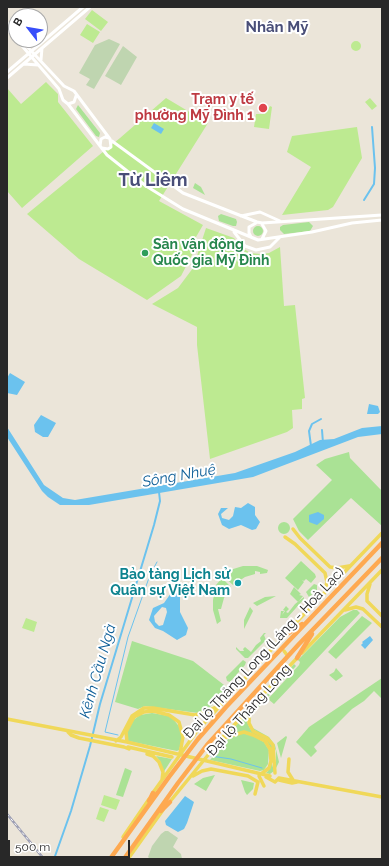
<!DOCTYPE html>
<html>
<head>
<meta charset="utf-8">
<style>
  body { margin:0 }
  #map { position:relative; width:389px; height:866px; overflow:hidden; background:#ebe5d9; font-family:Raleway,sans-serif }
  canvas { display:block }
  .frame { position:absolute; inset:0; border:8px solid #282828; pointer-events:none }
  .north { position:absolute; left:8px; top:8px; width:40px; height:40px; box-sizing:border-box; background:#fff; border:1px solid #a9a9a9; border-radius:50%; rotate:301deg; font-size:11px; font-weight:700; line-height:16px; text-align:center; color:#282828 }
  .north::after { content:''; display:block; margin:auto; width:14px; height:18px; background:#384efa; clip-path:polygon(50% 0,100% 100%,50% 72%,0 100%) }
  .scale { position:absolute; left:8px; top:840px; width:122px; height:18px; box-sizing:border-box; border:2px solid #282828; border-top:0; padding-left:5px; font-size:12px; line-height:14px; white-space:nowrap; color:#282828; -webkit-text-stroke:3px #fff; paint-order:stroke }
</style>
</head>
<body>
<div id="map">
<canvas width="389" height="866"></canvas>
<div class="frame"></div>
<div class="north">B</div>
<div class="scale">500 m</div>
</div>
<script>
const context = document.querySelector('canvas').getContext('2d');
context.lineJoin = 'round';
function fillPath(path, color) {
  context.fillStyle = color;
  context.fill(path, 'evenodd');
}
function toPath(rows) {
  const path = new Path2D();
  for (const r of rows) {
    if (r.length === 3) {
      path.moveTo(r[0] + r[2], r[1]);
      path.arc(r[0], r[1], r[2], 0, 2 * Math.PI);
      continue;
    }
    path.moveTo(r[0], r[1]);
    for (let i = 2; i < r.length; i += 2) path.lineTo(r[i], r[i + 1]);
  }
  return path;
}
function stroke(path, color, width, dash) {
  context.strokeStyle = color;
  context.lineWidth = width;
  context.lineCap = dash ? 'butt' : 'round';
  context.setLineDash(dash || []);
  context.stroke(path);
}
function label(font, color, halo, rows, align = 'center') {
  context.font = font + ' Raleway,sans-serif';
  context.lineWidth = 4;
  context.setLineDash([]);
  context.textBaseline = 'middle';
  context.strokeStyle = halo;
  context.fillStyle = color;
  for (const [text, x, y, turn = 0] of rows) {
    context.save();
    context.translate(x, y);
    context.rotate((+turn || 0) * Math.PI / 180);
    context.textAlign = isNaN(turn) ? turn : align;
    if (halo) context.strokeText(text, 0, 0);
    context.fillText(text, 0, 0);
    context.restore();
  }
}
fillPath(toPath([
  [78,105,100,133,99,137,96,136,76,109],
  [195,183,201,187,205,195,193,188],
  [221,214,236,219,237,222,236,226,233,226,219,221,218,216],
  [309,222,313,226,310,231,284,234,280,230,280,227,283,225],
  [258,231,5],
  [349,452,350,458,382,491,382,526,351,498,308,540,299,531,293,519,332,480,316,465,325,459],
  [284,528,6],
  [301,561,315,574,316,577,311,583,306,579,304,581,302,580,304,582,298,590,285,578],
  [243,566,257,566,268,570,267,573,260,574,260,572,255,571,255,574,245,577,233,585,223,576,230,570],
  [222,578,231,587,224,598,221,609,218,609,221,621,217,624,213,610,213,600,216,585],
  [314,584,317,585,317,590,309,597,306,592],
  [294,587,301,594,299,595,303,596,298,602,290,594],
  [276,596,257,606,253,603,265,597],
  [304,597,304,599,287,618,280,618,281,611,284,611,282,615,285,611,283,610,286,606,289,609,286,612,288,613,295,604],
  [250,607,253,611,244,629,244,620],
  [353,610,357,610,360,613,274,704,268,699,299,665,300,662,298,660,340,617],
  [362,616,372,623,336,659,328,652],
  [264,633,266,633,264,635,266,640,248,658,245,658,236,649,236,647,240,651,244,651,243,649,245,647,251,652,256,645,261,641,260,638],
  [132,641,193,661,228,688,209,708,198,713,145,706,138,709,115,702],
  [243,660,246,662,245,665,230,682,227,681,226,677],
  [294,664,296,666,250,717,250,723,253,728,269,737,275,745,279,762,276,768,276,751,273,743,253,729,250,725,251,713],
  [336,668,343,676,336,681,329,675,334,672],
  [382,678,382,699,374,691,364,701,352,709,314,747,317,751,311,757,296,742,309,727],
  [152,713,169,716,174,720,181,729,182,740,179,750,177,751,128,741,127,730,132,721,140,715],
  [246,715,248,715,247,722,251,730,268,740,272,746,272,764,274,771,270,774,266,773,268,771,272,750,266,740,249,732,229,733],
  [243,733,253,736,264,742,269,750,268,764,264,770,260,771,210,760,231,736],
  [286,736,287,737,281,758,277,743],
  [156,756,172,759,163,773,160,761],
  [125,768,132,771,123,797,116,795],
  [215,775,206,791,194,784,203,778],
  [241,780,254,783,253,789,247,795,245,792]
]), '#aae295');
fillPath(toPath([
  [109,39,120,44,94,89,86,85,90,79,79,73,95,45],
  [123,46,137,57,121,85,105,76],
  [168,831,178,838,173,847,181,854,182,859,150,859,148,857,152,846,161,834,165,831]
]), '#bfd5b0');
fillPath(toPath([
  [92,10,108,22,101,31,85,19],
  [87,24,100,32,93,43,80,35],
  [356,46,5],
  [46,82,58,94,58,102,93,146,22,208,7,191,7,88,21,104],
  [166,98,208,123,159,201,203,225,196,237,194,251,181,276,147,300,79,259,27,214,120,138],
  [370,98,377,106,372,110,365,102],
  [270,106,272,107,269,129,254,127,256,114,265,114],
  [357,127,362,158,333,207,328,210,282,215,311,167,287,152,292,136],
  [206,228,234,238,240,246,250,253,260,254,269,253,280,247,284,306,295,305,305,398,302,399,302,409,292,410,293,428,287,432,210,459,197,345,197,327,152,304,178,288,193,268],
  [26,618,37,622,34,632,22,628],
  [104,795,120,800,116,810,101,805],
  [100,807,109,810,104,822,96,819]
]), '#bdea91');
fillPath(toPath([
  [154,123,164,129,161,134,151,128],
  [10,373,25,382,17,395,7,393,7,378],
  [369,404,378,406,380,412,378,414,367,414],
  [41,415,56,423,48,437,43,437,35,432,34,425],
  [382,426,382,434,358,437,253,477,89,505,60,505,48,497,42,491,7,437,7,427,44,485,63,498,75,500,235,473,295,452,320,440,334,439,362,428],
  [248,503,255,507,255,515,260,522,256,529,252,530,241,525,229,529,222,525,218,514,221,508,228,508,221,514,222,518,229,520,233,516,235,507,241,508],
  [318,512,324,515,324,519,317,525,309,522,309,515],
  [174,592,180,594,180,612,188,628,186,635,177,640,163,631,155,628,149,620,153,608,164,603,171,593],
  [162,607,166,608,167,612,163,625,159,626,155,622,154,616],
  [370,636,373,640,365,649,361,645,363,643,362,642],
  [185,796,194,802,187,823,184,829,178,832,166,825,165,821]
]), '#6bc2ee');
stroke(toPath([
  [118,735,105,732,128,637,150,575,157,562],
  [211,756,231,759,262,768]
]), '#6bc2ee', 1);
stroke(toPath([
  [364,200,374,184,375,168,372,127],
  [322,430,323,443],
  [311,446,309,431,312,424,321,419],
  [54,859,71,811,90,746,100,704,154,525,160,501,159,492]
]), '#6bc2ee', 2);
stroke(toPath([
  [7,23,16,34],
  [7,29,16,39],
  [17,40,59,89,63,100,68,104,107,155,146,186,183,209,258,240,312,232,352,223,382,220],
  [21,40,64,86,74,91,110,139,111,147,108,149,102,148],
  [27,45,39,45],
  [41,60,42,48],
  [24,64,38,65],
  [7,72,83,7],
  [7,78,90,7],
  [68,104,74,102,76,96],
  [112,141,183,193,257,222,262,223,382,215],
  [100,146,101,139,105,137,109,138],
  [241,216,260,212,280,221],
  [234,232,245,246,256,250,270,247,280,237],
  [251,237,249,233,249,227,256,223],
  [262,239,266,231,262,224]
]), '#fff', 3);
stroke(toPath([
  [293,529,300,538,330,567,337,568,349,566],
  [285,537,295,544,325,573,327,582,325,591],
  [370,584,367,594,367,601,382,616],
  [345,610,356,607,363,609,382,627],
  [286,633,382,533],
  [284,651,287,655],
  [302,653,382,570],
  [253,707,249,717,249,723,253,731,267,738,273,745,275,773],
  [7,719,127,742,270,776],
  [68,732,71,735,79,738,124,747,129,749],
  [223,738,244,732,253,735,265,741,270,749,271,761,269,768,261,774],
  [116,741,121,737,132,716,144,708,153,708,195,715,206,712,218,706],
  [127,742,126,732,134,717,144,712,153,711,169,715,179,722,183,737,180,753],
  [128,747,172,757],
  [147,754,153,756,159,762,163,772,162,780],
  [289,759,288,772,293,780],
  [193,776,202,771,211,769,248,776,258,782,255,794],
  [259,776,264,786],
  [266,777,275,782,279,778],
  [279,778,382,797],
  [279,780,292,783,297,782],
  [152,794,197,731,282,638],
  [168,804,222,738,298,657],
  [123,837,149,799],
  [128,859,163,810]
]), '#f0d859', 3.5);
stroke(toPath([
  [280,639,302,624],
  [297,658,312,634],
  [149,801,153,793],
  [161,811,170,802],
  [110,859,169,777,198,739,226,707,382,543],
  [124,859,178,783,207,745,299,644,382,558]
]), '#fea951', 4.5);
const rail = toPath([
  [7,814,44,859]
]);
stroke(rail, '#9c9eb3', 2.5);
stroke(rail, '#fff', 1, [3]);
for (const [x, y, r, color] of [
  [263,108,5,"#e0444e"],
  [145,253,4,"#2e9e5b"],
  [238,583,4,"#0f9aa8"]
]) {
  const dot = new Path2D();
  dot.arc(x, y, r, 0, 2 * Math.PI);
  context.fillStyle = color;
  context.fill(dot);
  stroke(dot, '#fff', 1.5);
}
label('bold 14px', '#be3a42', '#fff', [
  ["Trạm y tế",254,100],
  ["phường Mỹ Đình 1",254,116]
], 'right');
label('bold 14px', '#27864d', '#fff', [
  ["Sân vận động",153,245],
  ["Quốc gia Mỹ Đình",153,261]
], 'left');
label('bold 14px', '#0d838f', '#fff', [
  ["Bảo tàng Lịch sử",230,575],
  ["Quân sự Việt Nam",230,591]
], 'right');
label('14px', '#282828', '#fff', [
  ["Đại lộ Thăng Long (Láng - Hoà Lạc)",264,653,-47],
  ["Đại lộ Thăng Long",249,710,-48]
]);
label('bold 15px', '#494e78', '#fff', [
  ["Nhân Mỹ",277,27]
]);
label('italic 15px', '#0d5e97', '#fff', [
  ["Sông Nhuệ",179,476,-10],
  ["Kênh Cầu Ngà",98,671,-74]
]);
label('bold 18px', '#494e78', '#fff', [
  ["Từ Liêm",153,181]
]);
</script>
</body>
</html>
